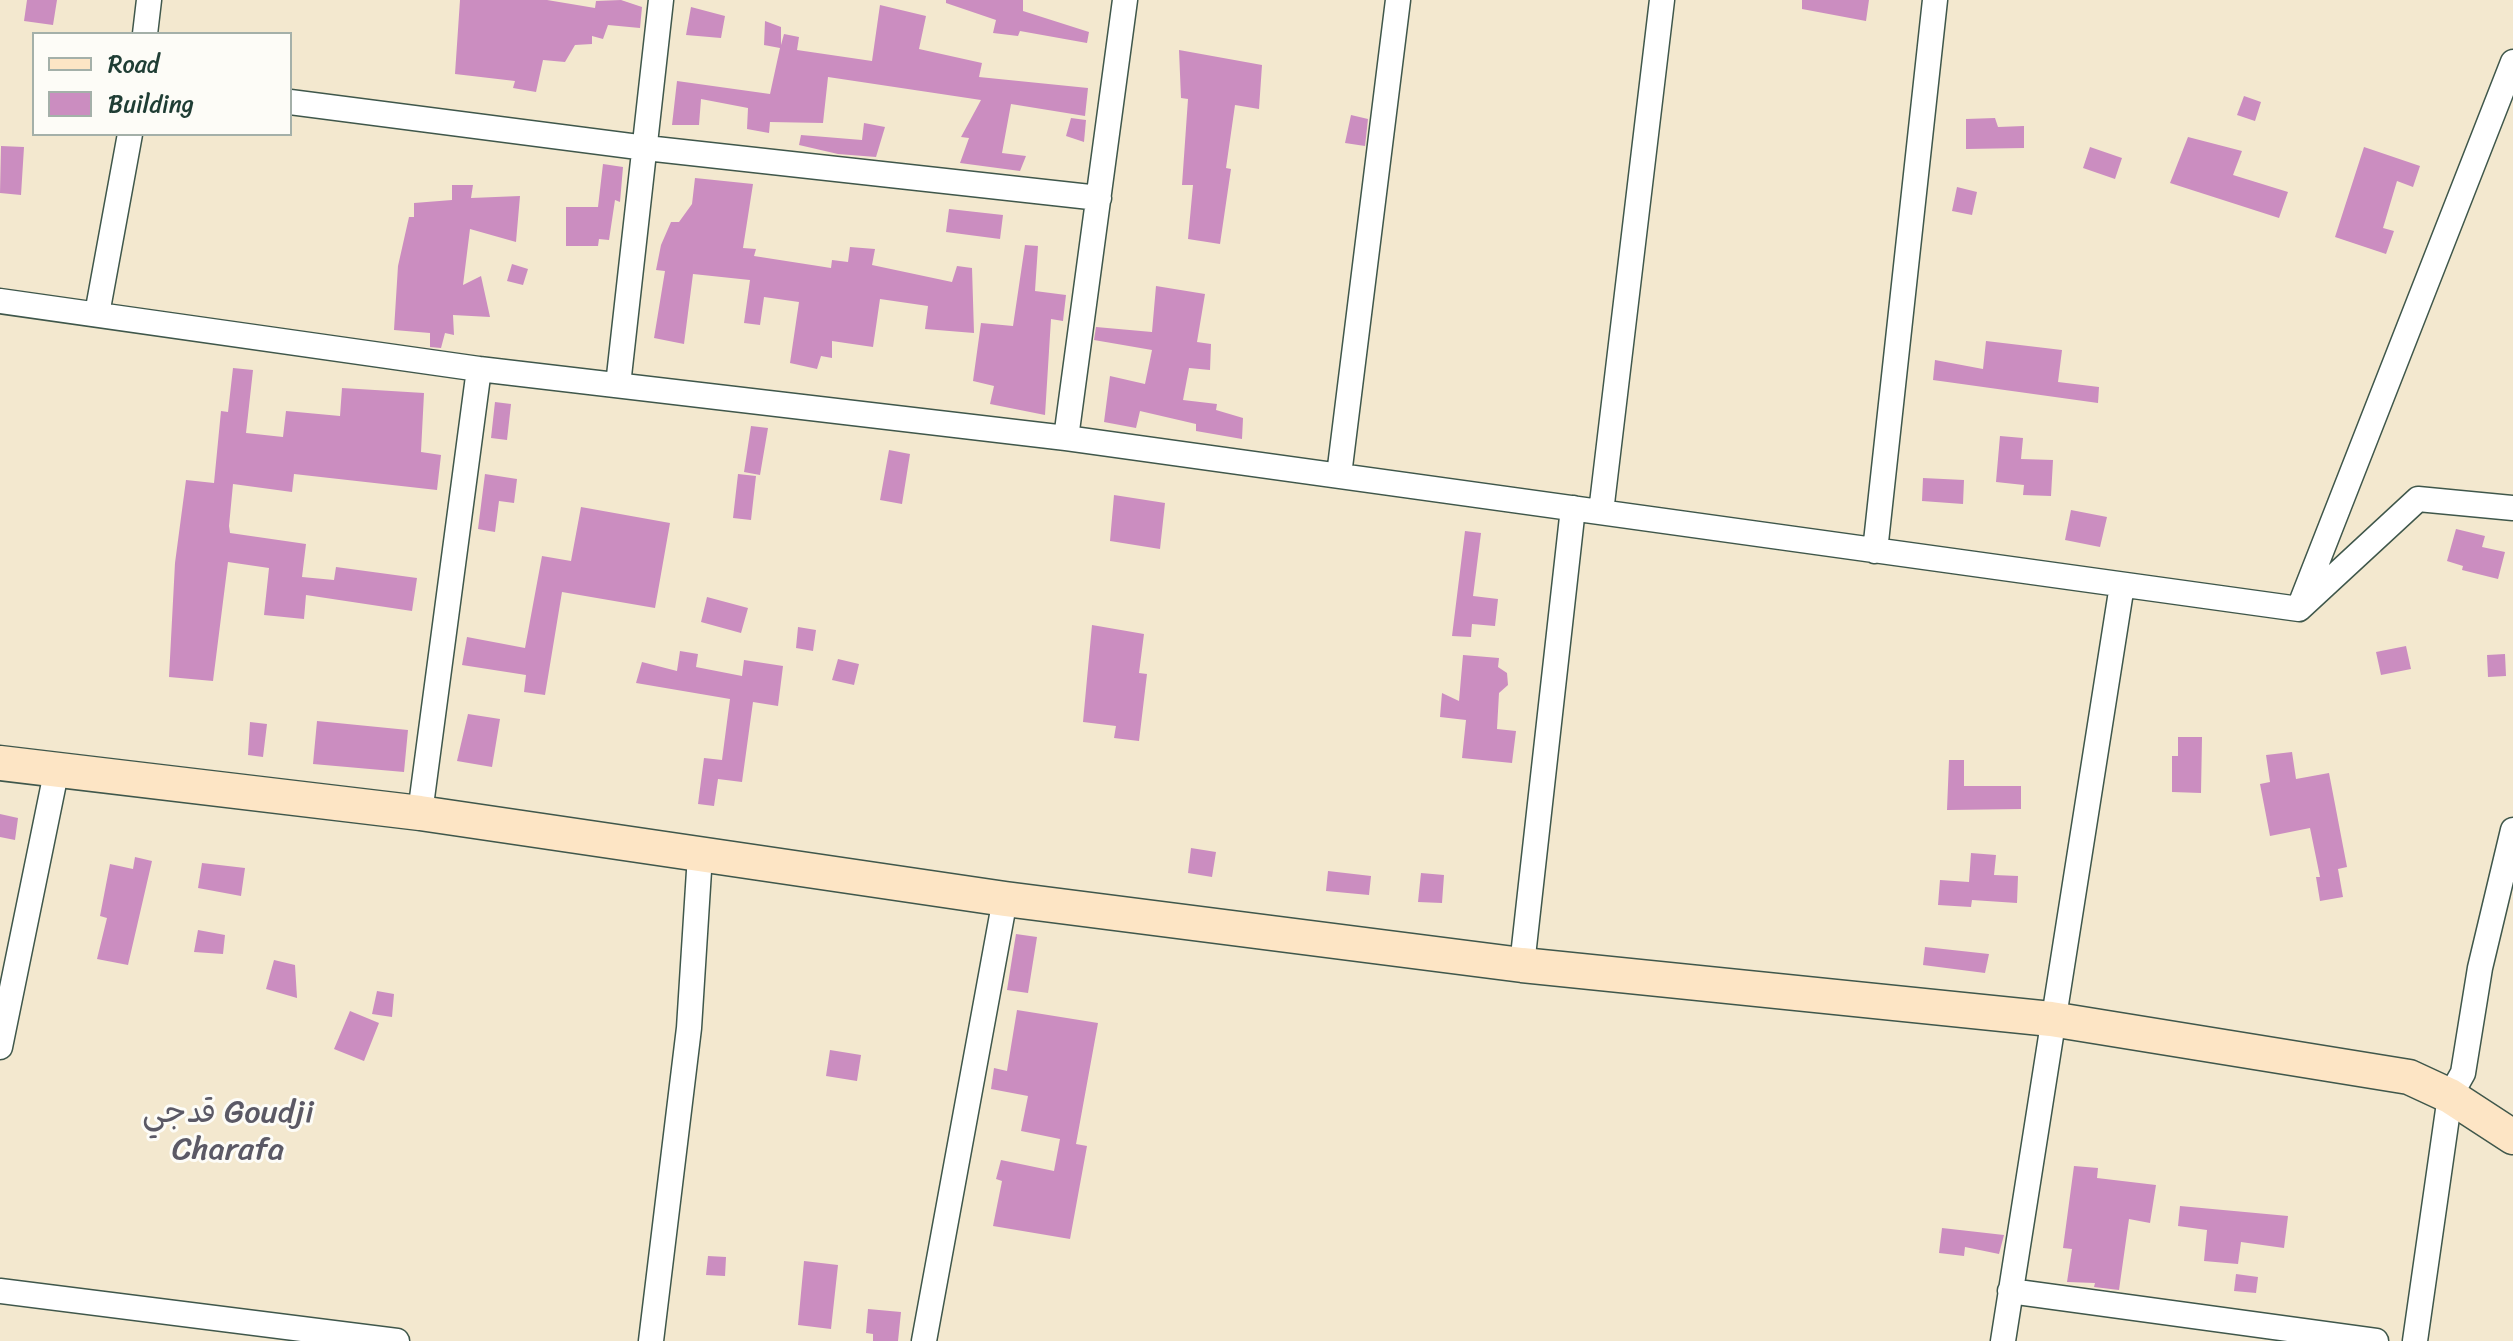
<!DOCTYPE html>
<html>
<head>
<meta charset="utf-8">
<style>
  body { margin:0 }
  #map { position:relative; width:2513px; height:1341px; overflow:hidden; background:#f3e8cf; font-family:Sriracha,sans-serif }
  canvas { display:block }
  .legend { position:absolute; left:32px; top:32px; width:260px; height:104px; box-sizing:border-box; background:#fdfcf7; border:2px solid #a4b0a9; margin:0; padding:10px 14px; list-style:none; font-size:24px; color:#1f3d34 }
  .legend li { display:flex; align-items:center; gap:16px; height:40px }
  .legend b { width:40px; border:2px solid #a4b0a9 }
</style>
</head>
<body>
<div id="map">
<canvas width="2513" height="1341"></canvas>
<ul class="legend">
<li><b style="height:10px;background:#fde5c5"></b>Road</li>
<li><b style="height:22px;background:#cb8dc0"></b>Building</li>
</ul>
</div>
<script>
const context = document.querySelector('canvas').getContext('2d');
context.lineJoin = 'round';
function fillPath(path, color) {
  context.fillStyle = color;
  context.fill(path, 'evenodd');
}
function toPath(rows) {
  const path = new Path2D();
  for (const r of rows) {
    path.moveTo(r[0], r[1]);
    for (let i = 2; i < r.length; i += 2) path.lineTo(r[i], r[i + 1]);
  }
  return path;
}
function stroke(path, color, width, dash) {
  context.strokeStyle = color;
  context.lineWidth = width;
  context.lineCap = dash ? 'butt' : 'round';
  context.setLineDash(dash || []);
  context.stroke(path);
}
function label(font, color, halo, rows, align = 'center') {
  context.font = font + ' Sriracha,"Playpen Sans Arabic",sans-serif';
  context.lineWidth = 6;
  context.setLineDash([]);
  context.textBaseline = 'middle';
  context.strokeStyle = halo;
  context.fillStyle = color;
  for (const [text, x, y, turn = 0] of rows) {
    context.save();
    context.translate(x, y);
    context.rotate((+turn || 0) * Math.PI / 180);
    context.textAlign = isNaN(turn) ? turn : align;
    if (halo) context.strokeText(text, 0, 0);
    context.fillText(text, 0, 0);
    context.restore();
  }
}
fillPath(toPath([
  [27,0,57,0,53,25,24,21],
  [460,0,547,0,595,8,596,1,621,0,642,7,640,28,608,25,603,39,592,36,592,44,575,45,565,62,543,60,536,92,513,88,515,81,455,74],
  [946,0,1023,0,1023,11,1089,32,1087,43,1020,31,1018,36,993,33,996,20,946,3],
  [1802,0,1869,0,1866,21,1802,9],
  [880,5,926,16,919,49,982,63,979,77,1088,88,1085,116,1011,104,1002,153,1026,156,1020,171,960,163,969,138,961,137,981,100,828,77,823,123,770,122,769,133,747,129,748,108,701,99,699,125,672,125,677,81,770,94,780,48,764,45,765,21,781,27,781,45,784,34,799,37,797,50,872,61],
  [691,7,725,16,721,38,686,35],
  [1179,50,1262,65,1259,109,1235,105,1226,168,1231,169,1220,244,1188,239,1193,185,1182,185,1188,99,1181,98],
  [2244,96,2261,102,2255,121,2237,115],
  [1351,115,1368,119,1365,146,1345,143],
  [1071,118,1086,120,1084,142,1066,136],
  [1995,118,1998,127,2024,126,2024,148,1966,149,1966,119],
  [864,123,885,127,876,157,838,154,799,145,801,135,862,140],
  [2188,137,2242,151,2233,175,2288,192,2279,218,2170,183],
  [1,146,24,147,21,195,0,193],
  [2090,147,2122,158,2115,179,2083,168],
  [2364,147,2420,166,2413,187,2397,181,2383,228,2394,231,2386,254,2335,237],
  [603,164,623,167,620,202,615,200,609,240,599,239,598,246,566,246,566,207,598,207],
  [695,178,753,184,743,248,756,249,754,256,831,268,832,260,848,262,850,247,875,249,872,265,952,282,957,266,972,268,974,333,925,329,928,306,880,299,873,347,832,341,832,358,821,356,817,369,790,363,799,302,764,297,760,325,744,323,750,280,693,274,684,344,654,338,665,271,656,270,661,245,671,222,679,222,692,204],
  [452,185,473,185,471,198,520,196,516,242,470,229,463,285,481,276,490,317,453,315,454,335,445,333,441,348,430,347,430,333,394,330,398,266,409,217,414,217,414,203,452,200],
  [1957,187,1977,192,1972,215,1952,211],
  [949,209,1003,215,1000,239,946,232],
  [1025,245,1038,246,1035,291,1066,295,1063,321,1051,319,1045,415,990,404,994,386,973,381,981,323,1013,326],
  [512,264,528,269,523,285,507,281],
  [1156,286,1205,294,1197,342,1211,344,1210,370,1189,368,1183,400,1217,404,1216,410,1243,418,1242,439,1196,431,1196,424,1140,411,1136,428,1104,422,1110,376,1145,384,1152,350,1094,340,1096,327,1152,332],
  [1986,341,2062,350,2058,382,2099,387,2098,403,1933,380,1935,360,1983,369],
  [233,368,253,370,246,433,283,437,286,411,340,416,342,388,424,393,421,452,441,455,437,490,294,474,292,492,233,484,229,526,230,533,306,544,302,577,334,580,336,567,417,578,412,611,306,595,304,619,264,615,269,568,228,562,213,681,169,677,175,563,186,480,214,483,221,411,228,412],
  [495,402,511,404,507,440,491,438],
  [751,426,768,428,760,475,744,472],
  [2000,436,2023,438,2021,459,2053,460,2051,496,2023,495,2024,485,1996,482],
  [889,450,910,454,902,504,880,500],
  [485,474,517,479,514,503,499,501,495,532,478,529],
  [738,474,756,476,751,520,733,518],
  [1923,478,1964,480,1963,504,1922,501],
  [1114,495,1165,503,1160,549,1110,541],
  [581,507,670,523,655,608,562,592,545,695,524,692,526,675,462,665,467,637,525,648,542,556,571,561],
  [2071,510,2107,517,2100,547,2065,540],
  [2456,529,2485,536,2482,547,2505,552,2498,579,2462,570,2463,566,2447,561],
  [1465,531,1481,533,1473,596,1498,599,1495,626,1472,624,1471,637,1452,636],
  [707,597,748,608,741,633,701,622],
  [1092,625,1144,634,1139,673,1147,674,1139,741,1114,738,1116,726,1083,722],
  [798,627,816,630,813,651,796,648],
  [2406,646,2411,669,2381,675,2376,652],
  [680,651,698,654,696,667,742,676,744,660,783,666,778,706,753,702,742,782,718,779,714,806,698,804,704,758,722,760,730,699,636,683,642,662,677,671],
  [2505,654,2506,676,2488,677,2487,655],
  [1463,655,1499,658,1498,667,1507,673,1508,685,1499,693,1497,729,1516,731,1512,763,1462,758,1466,720,1440,717,1442,693,1459,701],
  [838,659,859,664,854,685,832,680],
  [468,714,500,719,492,767,457,761],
  [317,721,408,730,404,772,313,764],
  [250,722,267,724,263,757,248,755],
  [2178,737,2202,737,2201,793,2172,792,2172,756,2178,756],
  [2292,752,2296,779,2329,773,2347,867,2338,869,2343,897,2320,901,2316,877,2320,877,2310,828,2270,836,2260,784,2270,782,2266,755],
  [1949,760,1964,760,1964,786,2021,786,2021,809,1947,810],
  [0,814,18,818,15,840,0,837],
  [1191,848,1216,852,1212,877,1188,873],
  [1971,853,1996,855,1994,875,2018,876,2017,903,1972,900,1971,907,1938,905,1940,880,1969,882],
  [135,857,152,861,128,965,97,959,107,918,100,916,110,864,133,869],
  [202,863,245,868,241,896,198,888],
  [1328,871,1371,876,1369,895,1326,891],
  [1421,873,1444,875,1442,903,1418,902],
  [198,930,225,935,223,954,194,952],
  [1016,934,1037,937,1028,993,1007,990],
  [1925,947,1989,954,1985,973,1923,965],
  [274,960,295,965,297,998,266,989],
  [377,991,394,994,392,1017,372,1014],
  [1017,1010,1098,1023,1076,1144,1087,1146,1070,1239,993,1226,1002,1181,996,1179,1001,1160,1054,1171,1060,1139,1021,1131,1028,1096,991,1089,994,1068,1007,1071],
  [350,1011,379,1023,364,1061,334,1049],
  [830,1050,861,1055,857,1081,826,1076],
  [2074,1166,2098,1168,2097,1178,2156,1185,2150,1223,2129,1219,2119,1290,2094,1287,2095,1283,2067,1282,2072,1249,2063,1248],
  [2180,1206,2288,1216,2284,1248,2241,1242,2238,1264,2204,1261,2207,1230,2178,1226],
  [1942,1228,2004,1235,1999,1254,1965,1247,1964,1256,1939,1253],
  [708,1256,726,1257,725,1276,706,1275],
  [804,1261,838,1265,831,1329,798,1325],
  [2236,1274,2258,1277,2256,1293,2234,1291],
  [868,1309,901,1312,898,1341,873,1341,873,1334,866,1333]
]), '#cb8dc0');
const minor = toPath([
  [145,34,149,0],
  [290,102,646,148,1099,198],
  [0,301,479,369,1066,438,2299,609,2418,499,2513,508],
  [97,314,130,134],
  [618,385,661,0],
  [1066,438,1125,0],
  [1339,475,1398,0],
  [1601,512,1662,0],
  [1875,551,1935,0],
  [2301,603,2513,62],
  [420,813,479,369],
  [1522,965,1573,508],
  [0,1047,57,768],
  [0,1291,397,1341],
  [2010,1291,2376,1341],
  [651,1341,689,1028,700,855],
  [924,1341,1005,899],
  [2003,1341,2122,585],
  [2415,1341,2450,1096,2463,1073,2480,968,2513,830]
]);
const secondary = toPath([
  [0,763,420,813,1005,899,1522,965,2051,1019,2409,1077,2450,1096,2513,1137]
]);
stroke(minor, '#3f574b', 27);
stroke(secondary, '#3f574b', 37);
stroke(minor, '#fff', 24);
stroke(secondary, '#fde5c5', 34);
label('32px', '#5b5965', '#fdfcf7', [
  ["قدجي Goudji",228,1114],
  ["Charafa",228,1151]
]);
</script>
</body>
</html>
